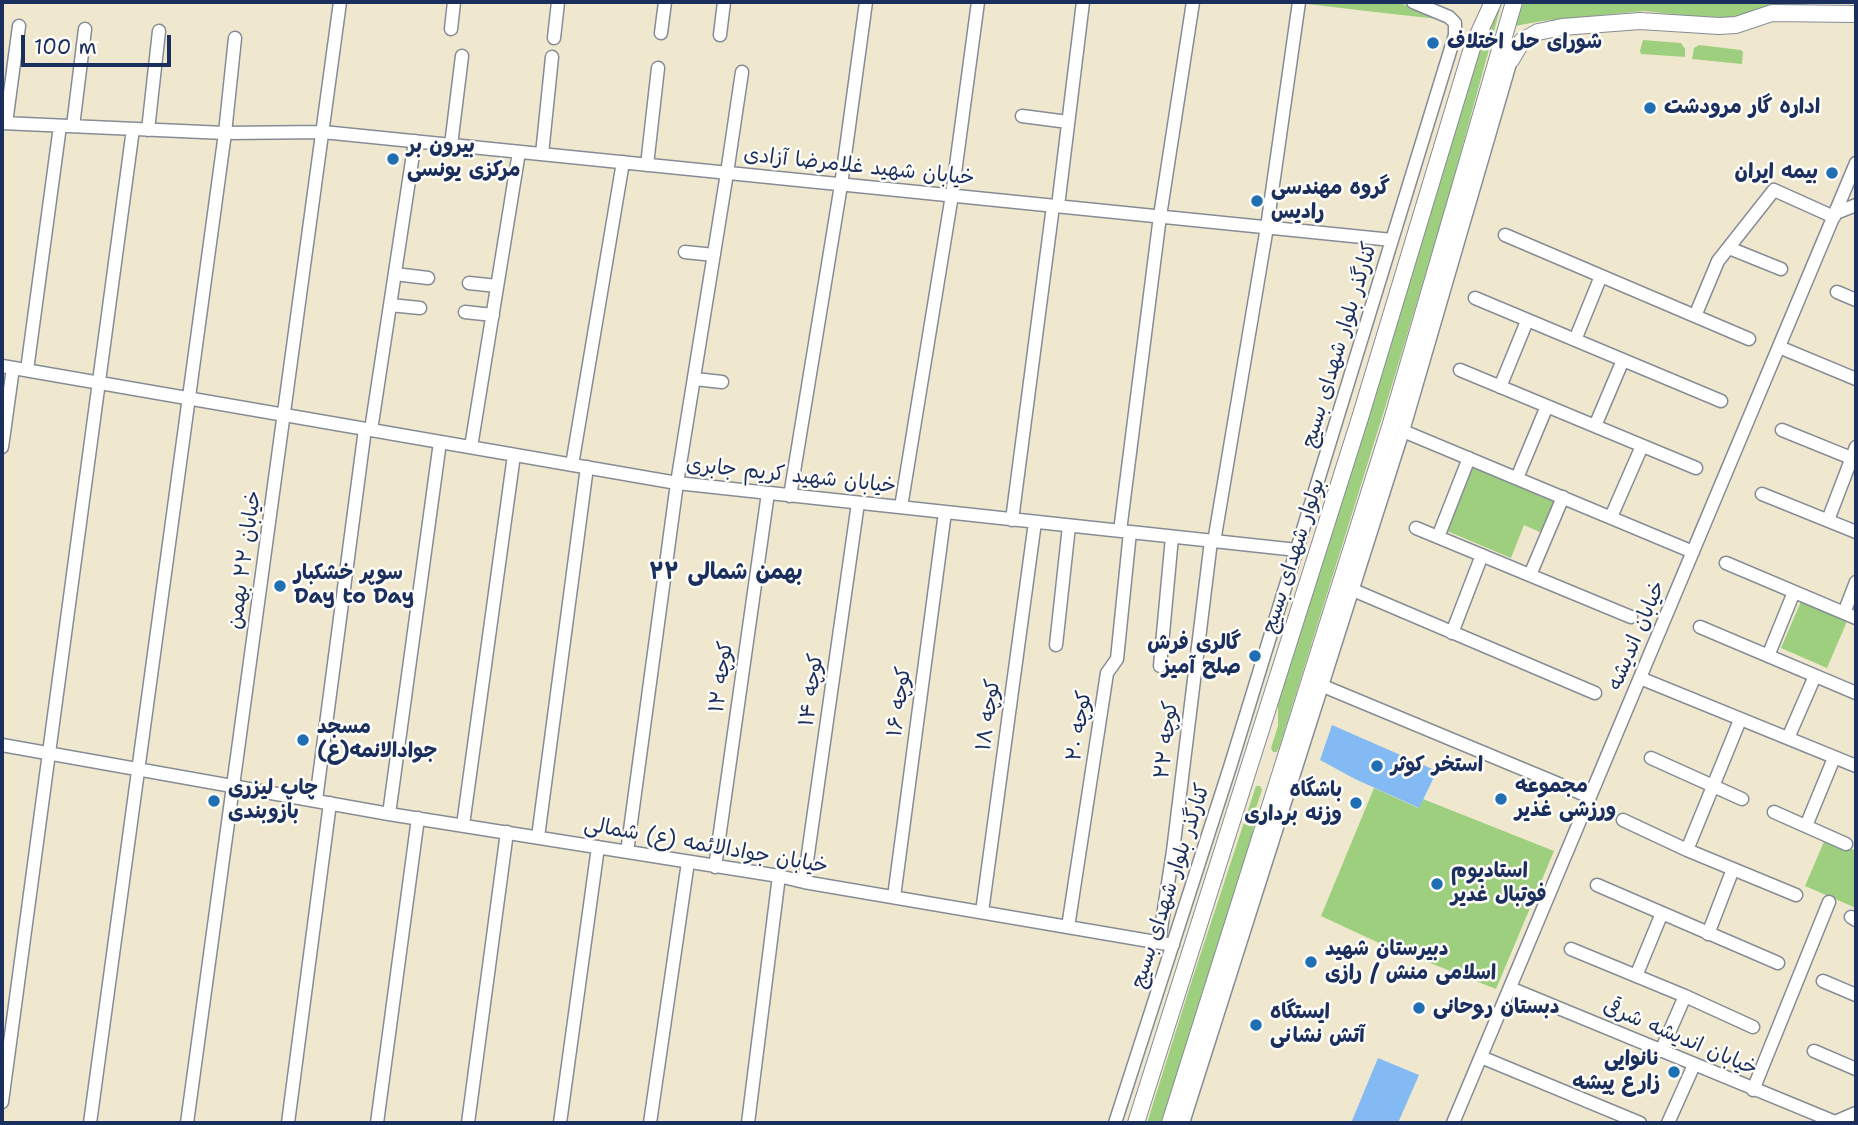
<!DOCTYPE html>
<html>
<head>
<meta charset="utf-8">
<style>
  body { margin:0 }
  #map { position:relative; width:1858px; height:1125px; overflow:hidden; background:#f0e8ce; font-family:"Shantell Sans",sans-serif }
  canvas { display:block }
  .frame { position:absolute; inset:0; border:4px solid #1b2f5e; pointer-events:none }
  .scale { position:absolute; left:21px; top:35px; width:150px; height:32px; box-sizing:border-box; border:4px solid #1b2f5e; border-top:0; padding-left:9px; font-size:21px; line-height:24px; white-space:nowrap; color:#1b2f5e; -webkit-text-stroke:5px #fdfcf7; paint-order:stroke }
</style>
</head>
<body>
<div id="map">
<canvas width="1858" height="1125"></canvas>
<div class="frame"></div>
<div class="scale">100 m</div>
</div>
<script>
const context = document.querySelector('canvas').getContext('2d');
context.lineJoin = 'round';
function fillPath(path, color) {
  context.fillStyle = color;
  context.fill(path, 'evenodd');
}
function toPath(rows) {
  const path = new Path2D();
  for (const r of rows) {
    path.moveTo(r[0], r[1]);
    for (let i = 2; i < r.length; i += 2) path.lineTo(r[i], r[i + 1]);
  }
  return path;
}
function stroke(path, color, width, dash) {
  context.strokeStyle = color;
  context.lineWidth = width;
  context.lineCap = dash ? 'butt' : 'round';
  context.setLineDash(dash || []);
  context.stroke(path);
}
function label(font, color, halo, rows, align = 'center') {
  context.font = font + ' "Shantell Sans","Playpen Sans Arabic",sans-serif';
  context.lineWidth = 5;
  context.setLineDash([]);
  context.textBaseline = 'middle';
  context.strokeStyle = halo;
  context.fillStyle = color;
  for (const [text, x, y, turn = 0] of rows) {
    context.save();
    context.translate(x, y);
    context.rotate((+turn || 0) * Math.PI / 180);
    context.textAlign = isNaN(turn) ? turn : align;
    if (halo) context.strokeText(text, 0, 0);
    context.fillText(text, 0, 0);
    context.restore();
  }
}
fillPath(toPath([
  [1291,2,1398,2,1438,19,1366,11],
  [1499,2,1502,2,1446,206,1388,398,1280,745,1277,752,1273,752,1271,748,1278,726,1278,699,1398,320,1429,219,1459,107,1473,60],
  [1521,2,1800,2,1808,5,1765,6,1736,18,1719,19,1644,11,1542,21,1515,26],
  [1643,40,1681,43,1685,49,1685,57,1641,54,1640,51],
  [1699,45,1741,50,1743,52,1742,64,1692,59,1694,48],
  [1473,462,1554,497,1555,501,1542,533,1524,525,1511,558,1447,531],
  [1802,599,1848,619,1827,668,1781,648],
  [1256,786,1260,786,1262,790,1254,814,1253,837,1162,1123,1147,1123,1192,980],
  [1374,788,1418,808,1423,799,1554,851,1496,989,1377,942,1321,916],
  [1826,837,1856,851,1856,908,1805,886]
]), '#9dcf7f');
fillPath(toPath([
  [1332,725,1437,771,1419,808,1355,779,1320,760],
  [1378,1058,1419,1075,1398,1123,1351,1123]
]), '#83baf3');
const minor = toPath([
  [451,29,454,2],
  [661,33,665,2],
  [720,35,724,2],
  [554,38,558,2],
  [1022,116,1068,122],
  [2,123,225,133,323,132,1392,240],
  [6,123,19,26],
  [73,126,85,29],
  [148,130,159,31],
  [451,145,462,56],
  [542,154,552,57],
  [647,165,658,68],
  [1058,206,1083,2],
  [1836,213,1856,205],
  [1505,235,1749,339],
  [1729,248,1781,269],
  [685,252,714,255],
  [395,274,428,278],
  [469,283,497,286],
  [1837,292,1856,300],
  [1475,298,1721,401],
  [390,305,420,308],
  [465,312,493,315],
  [1695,316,1718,261,1774,190,1834,217],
  [1575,340,1601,276],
  [1779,347,1856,379],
  [2,366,677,483,1297,550],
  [27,370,60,126],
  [1460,370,1696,468],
  [695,379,722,382],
  [1500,387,1527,321],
  [1595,426,1623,360],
  [371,430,415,141],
  [1782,430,1856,460],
  [1403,431,1693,552],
  [2,447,13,368],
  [471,447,519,152],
  [572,465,623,162],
  [1517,478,1547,406],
  [1762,494,1856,532],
  [790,496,841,185,866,2],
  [901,507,952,195,978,2],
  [1611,517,1642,446],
  [1012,520,1053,206],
  [1828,520,1856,447],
  [1416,528,1631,617],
  [1120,531,1160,216,1193,2],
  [1438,537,1469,458],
  [1214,542,1267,227,1299,2],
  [1726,563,1856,618],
  [1530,575,1563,497],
  [1353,590,1595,693],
  [1844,613,1856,582],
  [1700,627,1856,693],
  [1452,633,1482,555],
  [1056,645,1069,526],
  [1768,656,1794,592],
  [1160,666,1172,537],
  [1640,678,1856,766],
  [1323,686,1590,797],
  [1788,738,1815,676],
  [2,745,389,814,779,876,804,882,1173,945],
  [1651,758,1742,799],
  [316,800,365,429],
  [1774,812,1846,844],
  [389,814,440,442],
  [1623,820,1687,850,1796,895],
  [463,825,514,455],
  [1806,826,1834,758],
  [538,837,587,467],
  [1687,850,1740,720],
  [627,852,677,483,727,173,742,72],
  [715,867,768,493],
  [804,882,858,503],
  [1597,885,1778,963],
  [894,897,945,512],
  [982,912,1035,522],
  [1851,917,1856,920],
  [1068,927,1107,673,1117,659,1130,532],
  [1708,934,1733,869],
  [1159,942,1173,851,1211,541],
  [1571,949,1685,996,1753,1027],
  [1636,976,1662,913],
  [1823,981,1856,995],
  [1510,988,1835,1122],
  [1661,1051,1685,996],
  [1814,1051,1856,1069],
  [1481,1057,1640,1123],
  [1753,1090,1829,902],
  [2,1102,133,129],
  [1835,1122,1856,1113],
  [90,1123,225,133,235,38],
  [187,1123,340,2],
  [288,1123,330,803],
  [377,1123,418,818],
  [468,1123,507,832],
  [560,1123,598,847],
  [650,1123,688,862],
  [748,1123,779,876],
  [1115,1123,1230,767,1455,35,1455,23,1449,17,1413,2],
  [1183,1123,1403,431,1511,60],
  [1453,1123,1856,163],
  [1668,1123,1694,1065]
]);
const major = toPath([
  [1511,60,1522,41,1538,32,1562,27,1640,21,1719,26,1736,25,1772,13,1856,14],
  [1136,1123,1360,418,1472,48,1493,2],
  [1170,1123,1390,427,1514,2]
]);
stroke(minor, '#868c96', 15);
stroke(major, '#868c96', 18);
stroke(minor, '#fff', 12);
stroke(major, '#fff', 16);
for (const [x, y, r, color] of [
  [1433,43,7,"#1f6fb2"],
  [1650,108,7,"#1f6fb2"],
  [393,159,7,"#1f6fb2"],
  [1832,173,7,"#1f6fb2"],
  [1257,201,7,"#1f6fb2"],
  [280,586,7,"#1f6fb2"],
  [1255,656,7,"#1f6fb2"],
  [303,740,7,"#1f6fb2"],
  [1377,766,7,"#1f6fb2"],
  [1501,799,7,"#1f6fb2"],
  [214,801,7,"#1f6fb2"],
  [1356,803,7,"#1f6fb2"],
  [1437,884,7,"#1f6fb2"],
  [1311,962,7,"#1f6fb2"],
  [1419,1008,7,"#1f6fb2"],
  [1256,1025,7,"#1f6fb2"],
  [1674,1072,7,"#1f6fb2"]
]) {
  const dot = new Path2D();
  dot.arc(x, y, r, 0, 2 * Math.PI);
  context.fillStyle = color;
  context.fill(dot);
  stroke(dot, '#fdfcf7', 2.5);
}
label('bold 21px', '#1b2f5e', '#fdfcf7', [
  ["شورای حل اختلاف",1447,43],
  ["اداره گار مرودشت",1664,108],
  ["بیرون بر",407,147],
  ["مرکزی یونسی",407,171],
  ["بیمه ایران",1818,173,"right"],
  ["گروه مهندسی",1271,189],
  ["رادیس",1271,213],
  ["سوپر خشکبار",294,574],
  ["Day to Day",294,598],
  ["گالری فرش",1241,644,"right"],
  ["صلح آمیز",1241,668,"right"],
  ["مسجد",317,728],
  ["جوادالانمه(ع)",317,752],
  ["استخر کوثر",1391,766],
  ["مجموعه",1515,787],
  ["ورزشی غذیر",1515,811],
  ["چاپ لیزری",228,789],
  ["بازوبندی",228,813],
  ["باشگاه",1342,791,"right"],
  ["وزنه برداری",1342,815,"right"],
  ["استادیوم",1451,872],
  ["فوتبال غدیر",1451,896],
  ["دبیرستان شهید",1325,950],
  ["اسلامی منش / رازی",1325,974],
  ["دبستان روحانی",1433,1008],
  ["ایستگاه",1270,1013],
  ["آتش نشانی",1270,1037],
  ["نانوایی",1660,1060,"right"],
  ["زارع پیشه",1660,1084,"right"]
], 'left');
label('21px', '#1b2f5e', '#fdfcf7', [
  ["خیابان شهید غلامرضا آزادی",859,167,6],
  ["کنارگذر بلوار شهدای بسیج",1340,345,-73],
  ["خیابان شهید کریم جابری",791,476,6],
  ["بولوار شهدای بسیج",1294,556,-72],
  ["خیابان ۲۲ بهمن",245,560,-82],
  ["خیابان اندیشه",1637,636,-67],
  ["کوچه ۱۲",722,677,-82],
  ["کوچه ۱۴",812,690,-82],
  ["کوچه ۱۶",900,702,-82],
  ["کوچه ۱۸",989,715,-82],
  ["کوچه ۲۰",1080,726,-81],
  ["کوچه ۲۲",1167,740,-83],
  ["خیابان جوادالائمه (ع) شمالی",706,846,10],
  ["کنارگذر بلوار شهدای بسیج",1171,886,-72],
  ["خیابان اندیشه شرقی",1680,1038,23]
]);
label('bold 23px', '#1b2f5e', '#fdfcf7', [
  ["۲۲ بهمن شمالی",726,573]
]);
</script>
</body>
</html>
